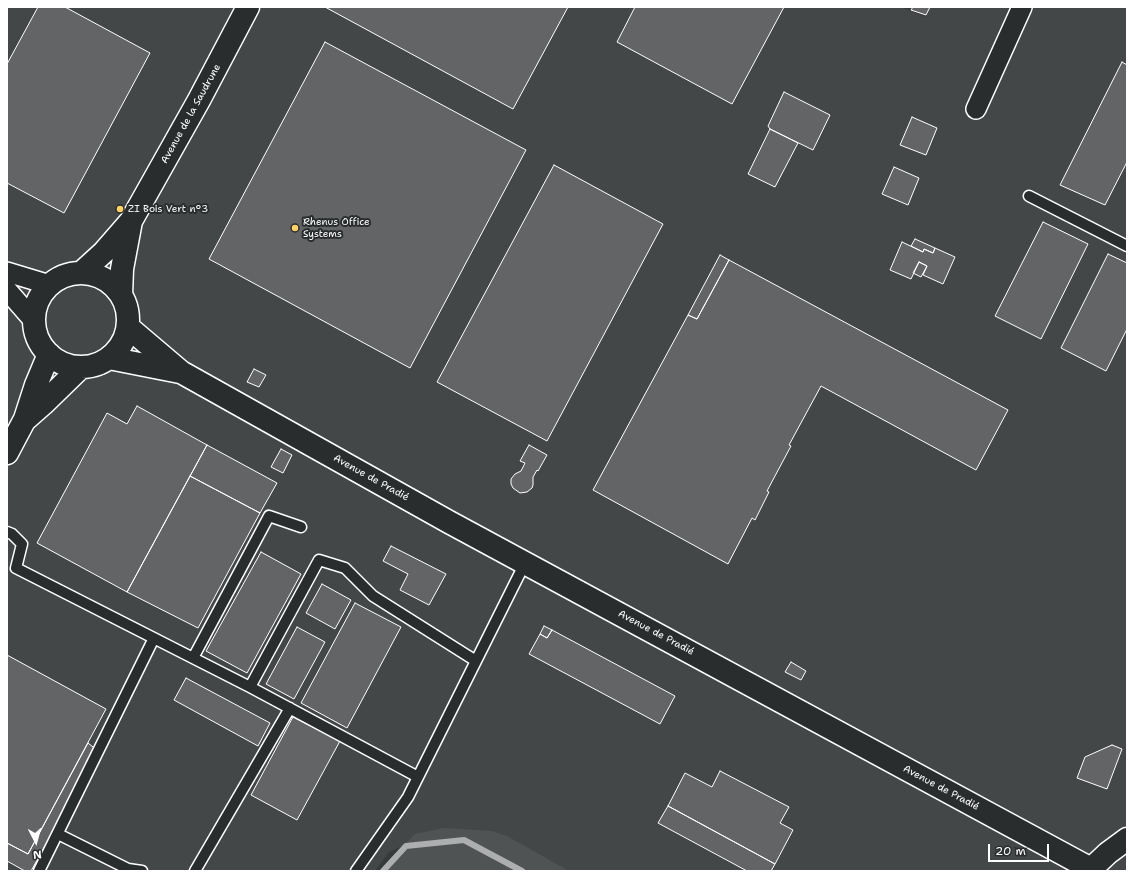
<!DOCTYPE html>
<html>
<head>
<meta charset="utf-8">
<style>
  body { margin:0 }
  #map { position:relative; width:1134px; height:878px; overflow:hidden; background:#373a3b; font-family:"Shantell Sans",sans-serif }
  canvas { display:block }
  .frame { position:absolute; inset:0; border:8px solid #fff; pointer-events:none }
  .north { position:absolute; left:16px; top:822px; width:40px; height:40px; -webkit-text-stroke:3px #2a2d2e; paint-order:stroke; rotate:174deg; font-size:11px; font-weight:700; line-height:16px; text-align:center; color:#fff }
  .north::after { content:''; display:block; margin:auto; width:14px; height:18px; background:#fff; clip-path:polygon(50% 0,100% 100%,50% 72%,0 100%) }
  .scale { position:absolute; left:988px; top:844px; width:61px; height:18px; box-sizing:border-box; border:2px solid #fff; border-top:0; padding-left:5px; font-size:12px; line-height:14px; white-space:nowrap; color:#fff; -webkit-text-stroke:3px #2a2d2e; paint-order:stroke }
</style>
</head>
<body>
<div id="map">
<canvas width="1134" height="878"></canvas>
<div class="frame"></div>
<div class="north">N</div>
<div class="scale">20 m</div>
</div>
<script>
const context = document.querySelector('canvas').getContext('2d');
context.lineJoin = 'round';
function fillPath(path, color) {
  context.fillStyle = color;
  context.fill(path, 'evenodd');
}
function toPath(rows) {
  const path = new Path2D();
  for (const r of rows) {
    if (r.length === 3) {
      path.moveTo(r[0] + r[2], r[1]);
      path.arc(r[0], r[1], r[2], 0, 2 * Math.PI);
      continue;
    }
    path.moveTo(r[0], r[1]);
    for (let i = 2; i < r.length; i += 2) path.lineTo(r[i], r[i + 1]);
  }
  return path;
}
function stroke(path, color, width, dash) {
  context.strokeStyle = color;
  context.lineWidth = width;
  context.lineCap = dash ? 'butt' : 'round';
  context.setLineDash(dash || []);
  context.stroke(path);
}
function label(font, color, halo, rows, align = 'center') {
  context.font = font + ' "Shantell Sans",sans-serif';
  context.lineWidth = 4;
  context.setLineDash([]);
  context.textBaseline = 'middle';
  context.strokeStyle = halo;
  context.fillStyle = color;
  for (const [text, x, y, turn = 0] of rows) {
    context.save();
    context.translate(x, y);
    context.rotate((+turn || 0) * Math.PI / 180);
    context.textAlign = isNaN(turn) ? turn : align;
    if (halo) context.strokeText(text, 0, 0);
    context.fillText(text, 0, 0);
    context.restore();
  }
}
fillPath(toPath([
  [7,7,901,7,926,17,930,7,1127,7,1127,871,548,871,416,840,389,852,375,871,7,871]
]), '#444748');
fillPath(toPath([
  [444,828,492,831,507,836,569,871,380,871,415,834]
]), '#505354');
stroke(toPath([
  [383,871,406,846,464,840,522,871]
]), '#adaeaf', 6);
const building = toPath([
  [38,7,65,7,150,53,64,213,7,183,7,64,38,7],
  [325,7,568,7,513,109,325,7],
  [635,7,784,7,732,104,617,42,635,7],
  [913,7,930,7,926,15,911,10,913,7],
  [325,42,526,150,410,368,209,259,325,42],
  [1122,62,1127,65,1127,162,1105,205,1060,185,1122,62],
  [784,92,830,115,813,150,770,129,768,126,784,92],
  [912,117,937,128,926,155,900,145,912,117],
  [770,129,798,143,775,187,748,174,770,129],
  [554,165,663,224,547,441,437,382,554,165],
  [894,167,919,178,908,205,882,194,894,167],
  [1043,222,1088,244,1041,339,995,316,1043,222],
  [915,239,935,248,933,253,924,249,923,252,911,246,915,239],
  [902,242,923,252,924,249,933,253,935,248,955,257,943,284,923,275,927,266,919,262,911,279,890,270,902,242],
  [1108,254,1127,263,1127,329,1106,371,1061,348,1108,254],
  [720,255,729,260,697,319,688,315,720,255],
  [729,260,1008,410,976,470,821,386,789,445,791,446,767,491,769,492,755,520,752,518,728,564,593,490,688,315,697,319,729,260],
  [919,262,927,266,921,277,913,273,919,262],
  [254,369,266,375,259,387,247,382,254,369],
  [137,406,207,445,127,592,37,543,107,413,127,424,137,406],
  [207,445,277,483,260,513,190,476,207,445],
  [529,445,547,455,538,471,537,470,533,477,533,485,532,488,527,492,520,493,513,488,511,484,511,479,515,474,521,471,525,463,520,461,529,445],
  [281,449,292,455,283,473,271,467,281,449],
  [190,476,260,513,198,628,127,592,190,476],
  [391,546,446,574,429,605,400,590,408,574,383,561,391,546],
  [261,552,301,574,247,673,206,651,261,552],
  [322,584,351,600,335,629,306,613,322,584],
  [355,603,401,627,347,728,301,703,355,603],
  [544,626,552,630,547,638,540,634,544,626],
  [297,627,325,642,294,699,266,684,297,627],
  [552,630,675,696,660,724,529,654,540,634,547,638,552,630],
  [7,655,106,709,28,854,7,843,7,655],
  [791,662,806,671,801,680,785,672,791,662],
  [186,678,270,723,258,746,174,700,186,678],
  [293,717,340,741,297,820,251,795,293,717],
  [88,743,98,751,31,871,25,871,7,861,7,843,28,854,88,743],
  [1112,745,1122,749,1107,789,1077,778,1085,757,1112,745],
  [720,771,789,807,780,823,793,830,775,864,668,806,685,773,712,787,720,771],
  [668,806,775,864,771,871,747,871,658,823,668,806]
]);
fillPath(building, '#636465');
stroke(building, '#fff', 1);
const lane = toPath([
  [1029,196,1127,246],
  [7,532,12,534,22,544,16,568,250,687,418,777],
  [193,658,269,516,301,527],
  [250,687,319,560,345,568,373,596,476,661],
  [58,834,128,869,142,871],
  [39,871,154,638],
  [195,871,290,708],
  [356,871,408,797,525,563]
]);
const street = toPath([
  [976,109,1022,7],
  [7,272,50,285],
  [7,290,34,321]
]);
const secondary = toPath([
  [81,273,104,252,131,221,199,100,248,7],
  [81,320,47],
  [121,295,122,269,131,221],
  [128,327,181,372,449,522,1091,869,1108,853,1127,839],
  [109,358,180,372],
  [26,419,43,404,81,367],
  [7,453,25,419,36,385,49,354]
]);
stroke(lane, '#fff', 13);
stroke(street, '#fff', 22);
stroke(secondary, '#fff', 25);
stroke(lane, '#2a2d2e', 10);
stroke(street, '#2a2d2e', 19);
stroke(secondary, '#2a2d2e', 22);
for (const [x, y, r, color] of [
  [120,209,4,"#ffd166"],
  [295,228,4,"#ffd166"]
]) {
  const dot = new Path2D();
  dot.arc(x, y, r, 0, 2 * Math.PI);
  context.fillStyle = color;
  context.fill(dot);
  stroke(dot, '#2a2d2e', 1.5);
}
label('10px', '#fff', '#2a2d2e', [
  ["Avenue de la Saudrune",191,114,-61],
  ["Avenue de Pradié",371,478,29],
  ["Avenue de Pradié",656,633,28],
  ["Avenue de Pradié",941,788,28]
]);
label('10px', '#fff', '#2a2d2e', [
  ["ZI Bois Vert n°3",128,209],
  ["Rhenus Office",303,222],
  ["Systems",303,234]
], 'left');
</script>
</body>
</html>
